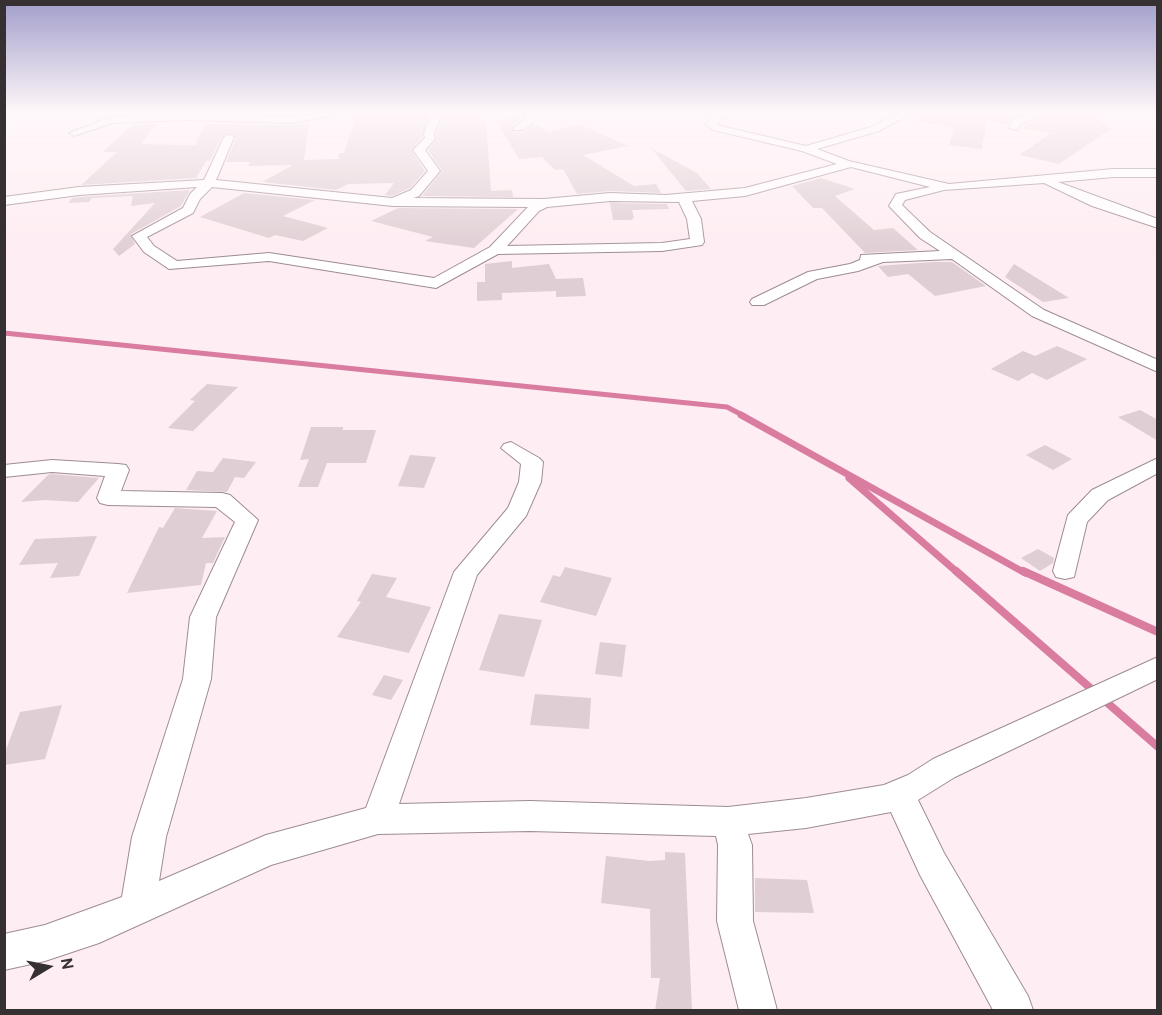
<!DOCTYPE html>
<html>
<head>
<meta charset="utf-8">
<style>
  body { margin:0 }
  #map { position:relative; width:1162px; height:1015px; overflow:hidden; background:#feedf2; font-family:Overpass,sans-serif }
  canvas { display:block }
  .frame { position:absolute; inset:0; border:6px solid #363032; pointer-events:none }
  .north { position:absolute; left:18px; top:937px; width:60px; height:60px; -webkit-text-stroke:4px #feedf2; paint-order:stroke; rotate:80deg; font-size:16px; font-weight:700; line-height:24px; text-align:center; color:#363032 }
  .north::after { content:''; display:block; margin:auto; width:21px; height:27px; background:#363032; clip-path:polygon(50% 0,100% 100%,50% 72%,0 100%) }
</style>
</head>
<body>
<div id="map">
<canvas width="1162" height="1015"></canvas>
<div class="frame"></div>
<div class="north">N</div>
</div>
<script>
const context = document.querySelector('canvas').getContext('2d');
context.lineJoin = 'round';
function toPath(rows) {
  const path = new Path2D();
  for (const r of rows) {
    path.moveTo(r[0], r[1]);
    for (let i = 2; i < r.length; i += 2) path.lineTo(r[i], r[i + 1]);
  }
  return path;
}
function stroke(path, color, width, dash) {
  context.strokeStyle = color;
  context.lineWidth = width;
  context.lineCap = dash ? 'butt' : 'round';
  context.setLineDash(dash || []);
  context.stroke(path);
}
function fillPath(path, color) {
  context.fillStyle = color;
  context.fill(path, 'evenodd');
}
stroke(toPath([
  [4,333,727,407,744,416]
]), '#d97c9f', 5);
stroke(toPath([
  [741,415,1025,573],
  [849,478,958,573]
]), '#d97c9f', 7);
stroke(toPath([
  [956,571,1158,747],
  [1023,571,1158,632]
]), '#d97c9f', 8);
fillPath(toPath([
  [357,113,423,113,427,119,423,137,411,150,425,171,410,188,392,196,385,195,394,183,348,184,336,190,262,182,293,165,248,166,250,162,226,162,236,138,230,132,222,136,210,161,206,161,196,178,81,185,117,152,103,152,133,124,156,124,141,144,179,145,195,145,205,124,292,125,309,123,304,160,338,159,339,153,344,153],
  [438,113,476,113,479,122,486,121,491,191,512,190,513,197,422,196,442,171,428,150,437,139,436,133,442,120],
  [919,113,988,113,982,149,949,145,955,128,918,121],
  [990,113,1027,113,1012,118,1007,125,990,122],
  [1048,113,1090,113,1111,129,1059,164,1019,155,1051,133,1021,128],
  [522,117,511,128,514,132,523,132,533,124,550,132,579,124,628,146,583,155,634,186,656,184,661,193,610,191,577,194,563,169,555,170,542,157,519,159,496,120],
  [651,148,697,173,711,189,686,191],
  [821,178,855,189,835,196,874,230,893,228,918,250,865,253,822,208,813,208,792,186],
  [190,190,181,206,131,234,135,244,119,256,113,249,155,203,131,206,133,196,92,198,89,202,68,203,72,198,79,197],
  [244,193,315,200,283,216,328,228,303,241,275,235,269,238,200,217],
  [610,203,667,204,669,209,632,210,634,218,631,220,613,220],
  [398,208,517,209,517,210,474,248,425,241,433,237,371,221],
  [512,261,512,268,549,264,556,279,583,278,586,296,556,297,556,291,502,293,502,300,477,301,477,282,485,282,485,264],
  [933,262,952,262,986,286,935,296,908,274,888,277,878,266],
  [1014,264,1069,298,1043,302,1005,277],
  [1057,346,1087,359,1047,380,1032,373,1018,381,991,369,1023,351,1035,356],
  [207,384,238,387,193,431,168,428,195,401,190,400],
  [1140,410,1158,420,1158,441,1118,417],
  [311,427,343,427,343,430,376,430,366,463,327,463,318,487,298,487,309,459,300,460],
  [1045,445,1072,459,1053,470,1026,455],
  [410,455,436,457,424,488,398,486],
  [223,458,256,462,244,478,235,477,227,492,186,490,197,471,213,472],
  [48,475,52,474,99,478,78,502,45,500,21,502],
  [175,508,217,511,202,538,225,537,213,563,206,563,201,585,127,593,159,527,163,528],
  [97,536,79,576,50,578,58,563,19,565,35,539],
  [1038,549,1054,558,1053,563,1040,571,1021,558],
  [565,567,612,578,596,616,540,602,553,575,560,577],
  [372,574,397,578,386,597,431,607,409,653,337,637,361,602,357,601],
  [499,614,542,620,524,677,479,670],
  [600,642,626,645,622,677,595,674],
  [384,675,403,680,391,700,372,695],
  [535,694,591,698,589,729,530,725],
  [62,705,45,759,4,765,4,755,20,712],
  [665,852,685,853,692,1011,655,1011,660,978,651,978,650,909,601,903,606,856,649,861,665,860],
  [755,878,807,880,814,913,755,912]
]), '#dfced3');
const minor = toPath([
  [322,113,332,115,292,123,187,120,112,123,74,136,69,133,111,117,187,114,292,117,322,113],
  [425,113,435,113,440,119,434,133,435,139,425,150,440,171,419,196,413,198,544,199,610,193,666,195,745,188,837,164,802,151,713,130,705,124,711,118,709,113,719,113,721,119,717,124,721,126,806,146,871,127,900,113,912,113,879,131,817,149,849,161,949,184,1113,169,1158,169,1158,177,1113,177,1058,182,1158,219,1158,228,1092,206,1044,183,944,190,905,200,902,205,930,232,1044,310,1158,360,1158,372,1032,316,952,259,883,262,858,271,817,279,764,305,752,305,750,302,752,299,808,272,850,264,860,260,861,255,940,251,920,238,889,206,896,194,930,187,851,167,745,196,692,201,701,219,704,242,702,245,662,251,498,254,436,288,269,261,169,269,144,252,132,236,183,208,190,194,197,187,79,195,4,205,4,197,79,187,204,180,224,137,229,134,234,137,216,180,392,198,411,190,428,171,413,150,425,138,424,133,430,119,425,113],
  [212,187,393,206,528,207,490,247,434,278,269,253,177,261,154,246,147,237,193,213,200,199,212,187],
  [610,201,679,202,687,219,690,239,662,243,507,246,539,211,547,207,610,201],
  [526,113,537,115,530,125,522,130,514,130,513,128,522,121,526,113],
  [1033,113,1046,113,1021,124,1017,130,1008,128,1013,120,1033,113],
  [1147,113,1158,113,1158,117,1149,115,1147,113],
  [511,442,539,458,543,462,541,482,526,516,477,575,399,804,530,801,728,807,806,798,884,785,908,775,933,759,1158,657,1158,679,955,777,918,800,944,853,1028,996,1033,1010,993,1010,920,875,891,812,806,828,748,834,752,845,753,921,777,1010,739,1010,717,921,718,845,716,836,530,831,378,834,271,865,99,943,45,961,4,970,4,934,45,925,122,897,132,837,183,679,190,617,235,522,216,507,108,505,100,503,97,498,105,476,52,472,4,477,4,465,52,460,118,464,126,465,129,470,121,491,222,493,230,495,258,520,216,617,211,679,166,837,159,881,266,835,366,808,454,572,508,508,519,482,521,464,501,448,504,444,511,442],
  [1158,458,1158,473,1108,500,1087,522,1074,577,1065,579,1056,577,1053,571,1068,515,1092,490,1158,458]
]);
stroke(minor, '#9d8d92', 2);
fillPath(minor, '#fff');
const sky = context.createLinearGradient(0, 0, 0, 255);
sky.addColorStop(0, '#a29ecb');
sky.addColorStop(0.44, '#fff7f9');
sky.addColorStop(1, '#fff7f900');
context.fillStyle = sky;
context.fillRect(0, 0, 1162, 255);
</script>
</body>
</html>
